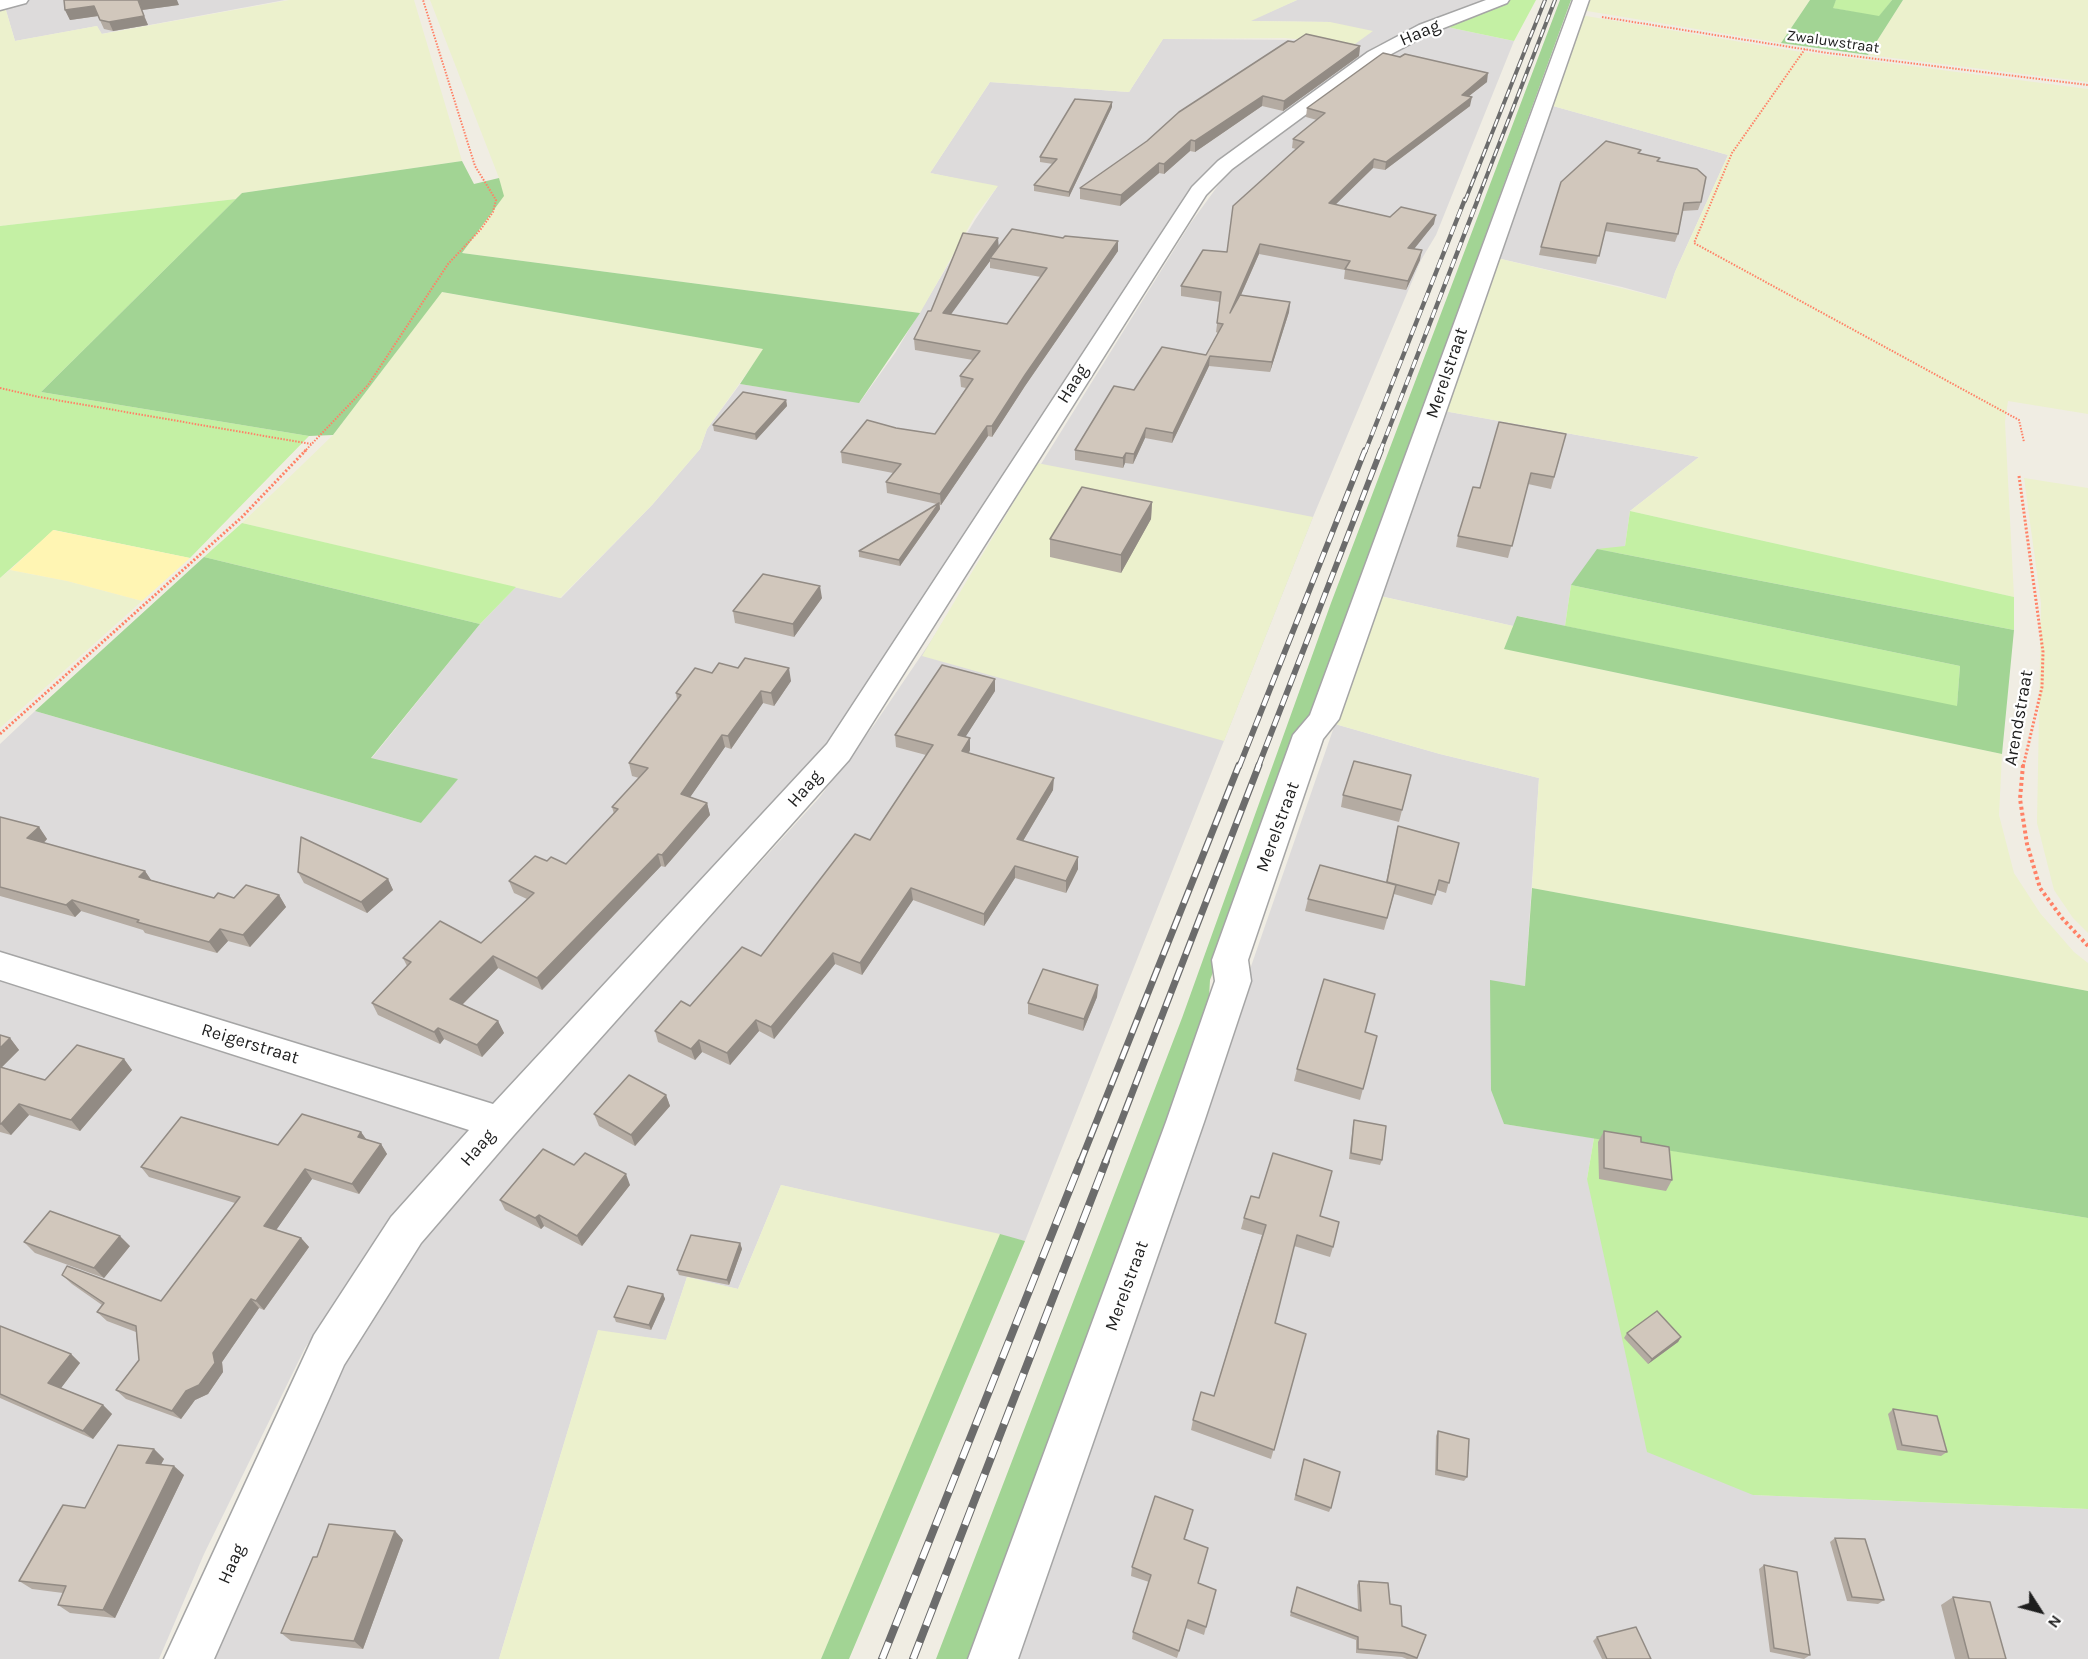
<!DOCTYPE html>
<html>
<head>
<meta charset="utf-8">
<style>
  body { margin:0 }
  #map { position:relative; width:2088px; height:1659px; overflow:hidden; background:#f0ede3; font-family:Karla,sans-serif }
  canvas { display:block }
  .north { position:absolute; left:2010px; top:1581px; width:60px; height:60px; -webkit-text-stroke:4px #fff; paint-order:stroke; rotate:126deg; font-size:16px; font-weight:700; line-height:24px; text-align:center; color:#1e1e1e }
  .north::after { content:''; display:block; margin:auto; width:21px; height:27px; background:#1e1e1e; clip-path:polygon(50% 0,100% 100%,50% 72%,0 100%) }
</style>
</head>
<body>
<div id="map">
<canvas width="2088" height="1659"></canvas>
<div class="north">N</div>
</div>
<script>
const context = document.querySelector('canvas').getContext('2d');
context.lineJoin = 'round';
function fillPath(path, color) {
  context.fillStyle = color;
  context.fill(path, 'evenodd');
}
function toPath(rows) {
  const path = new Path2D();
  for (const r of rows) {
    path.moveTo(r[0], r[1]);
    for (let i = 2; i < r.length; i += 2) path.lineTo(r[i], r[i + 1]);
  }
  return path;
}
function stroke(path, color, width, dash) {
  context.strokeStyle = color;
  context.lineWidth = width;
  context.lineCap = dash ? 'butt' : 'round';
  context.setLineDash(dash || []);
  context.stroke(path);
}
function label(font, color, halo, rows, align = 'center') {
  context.font = font + ' Karla,sans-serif';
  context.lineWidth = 4.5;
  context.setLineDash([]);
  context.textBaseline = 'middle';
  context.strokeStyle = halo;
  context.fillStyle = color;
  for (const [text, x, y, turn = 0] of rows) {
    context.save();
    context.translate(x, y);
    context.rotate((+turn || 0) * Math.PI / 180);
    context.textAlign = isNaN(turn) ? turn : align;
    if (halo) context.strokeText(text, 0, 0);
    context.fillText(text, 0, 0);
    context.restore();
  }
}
fillPath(toPath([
  [8,0,285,0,101,34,97,26,15,41,5,7,0,2],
  [1297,0,1489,0,1411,30,1376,46,1244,141,1207,173,1175,211,847,716,788,792,384,1234,305,1348,204,1554,159,1659,0,1659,0,744,35,711,421,823,457,779,371,759,480,624,516,587,561,598,652,505,700,449,707,429,740,384,860,402,895,353,975,220,997,187,930,173,990,82,1129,92,1163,39,1312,40,1330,22,1249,21],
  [1447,27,1514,41,1436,235,1421,260,1313,517,1025,1241,781,1185,738,1289,687,1277,666,1340,598,1331,499,1659,215,1659,298,1455,354,1348,430,1231,508,1139,819,798,874,725,931,641,1190,224,1225,176,1257,149,1348,81,1413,40],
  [1553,106,1728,155,1675,272,1666,299,1622,287,1497,258],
  [1444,411,1699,457,1630,511,1625,546,1571,585,1565,626,1518,616,1513,626,1380,596],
  [1335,724,1440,754,1539,778,1525,986,1490,981,1504,1124,1594,1138,1587,1179,1753,1495,2088,1509,2088,1659,1011,1659]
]), '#dddbdb');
fillPath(toPath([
  [289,0,414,0,462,161,242,193,236,199,0,226,0,8,5,7,15,41,97,26,102,34],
  [430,0,1297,0,1251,21,1330,22,1373,31,1355,44,1284,38,1163,39,1129,92,990,82,930,173,998,186,975,216,920,313,462,253,503,196,499,178],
  [1585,0,1810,0,1781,43,1587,11,1583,8],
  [1903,0,2088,0,2088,82,1868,55],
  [1586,16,1795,51,2088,89,2088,414,2008,401,2005,422,2014,597,1630,511,1699,457,1444,411,1497,258,1666,299,1675,272,1728,155,1553,106,1579,18],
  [441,292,764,349,707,429,700,449,652,505,560,598,242,523,333,435],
  [1037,463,1313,517,1224,741,922,656],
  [2024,478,2088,488,2088,933,2073,918,2054,890,2037,823,2041,603],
  [10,570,67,581,142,601,0,728,0,578],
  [1380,596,1513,626,1507,642,1556,660,2002,754,1999,815,2014,873,2040,913,2074,952,2088,963,2088,991,1532,888,1539,778,1440,754,1335,724],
  [781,1185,1000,1234,821,1659,499,1659,598,1330,666,1340,687,1277,738,1289]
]), '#ecf1cd');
fillPath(toPath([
  [1510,0,1536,0,1514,41,1447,27],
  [1836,0,1892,0,1879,17,1832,8],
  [236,199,41,392,309,436,190,558,54,530,0,578,0,226],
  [1630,511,2014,597,2014,630,1597,549,1625,546],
  [242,523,516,587,480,624,204,557],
  [1571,585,1960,666,1957,707,1565,626],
  [1594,1138,2088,1218,2088,1509,1753,1495,1647,1452,1587,1179]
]), '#c4f0a4');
fillPath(toPath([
  [1560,0,1571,0,1313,709,1210,980,1208,1015,972,1659,936,1659,1182,1018,1331,603],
  [1810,0,1836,0,1833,8,1879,16,1892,0,1903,0,1868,55,1781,43],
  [462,161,474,184,499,178,504,196,462,253,920,313,859,403,740,384,763,349,442,292,333,435,309,436,41,392,242,193],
  [1597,549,2014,630,2002,754,1504,649,1517,616,1957,706,1960,666,1571,585],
  [204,557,480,624,371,758,458,779,421,823,35,711],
  [1532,888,2088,991,2088,1218,1504,1124,1491,1090,1490,980,1525,986],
  [1000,1234,1025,1241,849,1659,821,1659]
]), '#a2d494');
fillPath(toPath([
  [53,530,190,558,142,601,67,581,10,570]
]), '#fff5b3');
const minor = toPath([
  [0,0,28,0,26,3,0,10,0,0],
  [1486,0,1509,0,1507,3,1431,33,1380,60,1232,169,1206,195,849,760,514,1135,421,1243,344,1365,214,1659,164,1659,314,1335,391,1217,469,1130,0,980,0,952,493,1104,827,744,1192,187,1218,161,1368,52,1419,25,1486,0],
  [1573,0,1589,0,1339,719,1323,739,1248,960,1251,981,1204,1122,1018,1659,968,1659,1166,1122,1215,981,1212,960,1293,735,1310,715,1573,0]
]);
stroke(minor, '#a5a5a5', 3);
stroke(toPath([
  [1602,17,1828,53,2088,85],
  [1805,49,1732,153,1694,243,2019,420,2024,442],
  [0,388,39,397,311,444],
  [304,452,368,385,448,264,481,229,493,212,496,200,475,166,423,0]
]), '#ff8166', 2, [1.5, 1.5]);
stroke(toPath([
  [2019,476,2043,652,2042,687,2023,767],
  [0,734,242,517,306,450]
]), '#ff8166', 3, [2, 2]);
stroke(toPath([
  [2023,765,2020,799,2027,844,2040,888,2062,918,2088,946]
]), '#ff8166', 4, [3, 3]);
fillPath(minor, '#fff');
const railFar4 = toPath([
  [1465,201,1545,0],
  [1477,201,1555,0]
]);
const railFar3 = toPath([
  [1365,452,1465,199],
  [1380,452,1478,199]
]);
const railFar2 = toPath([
  [1239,767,1365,450],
  [1258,767,1381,450]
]);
const railFar1 = toPath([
  [1080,1163,1239,765],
  [1105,1163,1259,765]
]);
const rail = toPath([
  [882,1659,1081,1161],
  [913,1659,1106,1161]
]);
stroke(railFar4, '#6c6c6c', 4);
stroke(railFar3, '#6c6c6c', 4.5);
stroke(railFar2, '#6c6c6c', 6);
stroke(railFar1, '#6c6c6c', 7);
stroke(rail, '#6c6c6c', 8);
stroke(railFar4, '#fff', 2, [8]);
stroke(railFar3, '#fff', 3, [9]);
stroke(railFar2, '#fff', 4, [11]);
stroke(railFar1, '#fff', 4.5, [14]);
stroke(rail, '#fff', 6, [18]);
fillPath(toPath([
  [179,5,142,10,148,25,113,31,104,29,98,16,70,20,65,10],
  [1294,42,1360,46,1359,56,1283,111,1262,106,1195,152,1190,151,1164,174,1159,173,1120,206,1080,199,1080,188],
  [1487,82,1469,96,1470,106,1385,170,1373,168,1335,204,1390,217,1434,224,1413,249,1420,260,1406,290,1344,279,1345,270,1259,254,1241,295,1290,302,1289,312,1270,372,1209,366,1172,443,1145,438,1133,464,1125,463,1123,468,1075,460,1075,450,1134,390,1206,355,1218,333,1216,332,1220,302,1181,296,1181,286,1227,252,1296,149,1292,148,1293,139,1317,120,1306,117,1307,108],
  [1112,107,1069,197,1034,191,1034,185,1053,164,1040,162,1040,157],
  [1640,154,1659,161,1701,202,1698,210,1682,211,1678,234,1675,242,1605,231,1596,264,1539,255,1541,247],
  [999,246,1118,251,1025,386,992,437,988,436,941,505,940,505,940,509,900,566,859,557,859,551,937,504,887,493,886,482,893,473,842,463,841,452,896,428,935,434,966,388,961,387,960,376,973,360,915,350,914,339,931,311],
  [990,261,990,268,1041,277,1007,324,950,314],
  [786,400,787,406,756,440,714,431,713,425],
  [1566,434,1551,489,1528,484,1508,558,1456,547,1458,536,1480,488],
  [1152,502,1151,519,1121,573,1050,557,1050,539],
  [822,598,794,637,735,623,733,611],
  [712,673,791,681,774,706,763,703,731,749,725,747,690,797,707,803,710,815,665,867,661,866,542,990,498,968,462,1005,498,1021,504,1033,482,1057,444,1039,440,1044,378,1015,372,1003,407,966,403,958,481,943,527,899,514,893,509,881,566,864,614,814,612,807,639,778,632,776,629,763,677,700,676,693],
  [995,691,965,737,970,738,970,750,969,753,1053,790,1023,841,1078,869,1066,893,1015,878,984,926,913,900,862,975,835,964,774,1039,759,1031,730,1065,702,1052,695,1060,658,1042,655,1031,761,956,870,840,926,755,896,747,895,735],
  [1411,775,1399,822,1341,807,1343,795],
  [0,817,39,827,47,839,44,843,145,871,151,880,214,898,234,898,279,895,286,907,250,947,228,941,217,953,145,933,143,930,81,911,75,917,0,896],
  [1398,826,1459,843,1446,893,1437,890,1432,905,1394,894,1384,930,1305,911,1308,899,1386,882],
  [298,872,388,879,393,890,367,913,304,883],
  [1098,985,1097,997,1083,1031,1028,1014,1028,1003],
  [1365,1032,1377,1036,1360,1100,1294,1081,1297,1069],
  [0,1035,10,1038,19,1050,2,1067,45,1080,124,1059,132,1070,80,1131,29,1115,11,1135,0,1132],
  [666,1095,670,1106,635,1146,599,1126,594,1114],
  [1354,1120,1382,1160,1380,1165,1349,1159,1353,1125],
  [1604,1131,1641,1142,1672,1180,1666,1191,1599,1179,1598,1142],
  [361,1132,366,1139,381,1144,387,1154,359,1194,312,1179,276,1230,301,1238,309,1247,264,1310,259,1308,222,1362,223,1372,208,1394,195,1400,181,1419,126,1399,116,1390,139,1360,136,1332,107,1321,97,1312,102,1305,72,1284,62,1275,161,1301,235,1203,149,1177,141,1167],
  [574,1165,630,1185,582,1246,544,1226,541,1229,505,1210,500,1200],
  [1320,1216,1333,1247,1330,1257,1294,1246,1275,1323,1306,1334,1271,1459,1191,1430,1193,1420,1214,1396,1262,1235,1241,1229,1244,1218],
  [24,1242,130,1246,104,1278,35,1253],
  [740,1243,742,1249,729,1285,679,1275,677,1270],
  [663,1294,665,1299,651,1330,616,1322,614,1317],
  [0,1326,71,1354,80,1363,61,1388,103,1405,112,1414,93,1439,0,1398],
  [1627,1333,1681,1337,1678,1342,1648,1364,1624,1338],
  [1893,1409,1947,1452,1941,1456,1897,1450,1888,1414],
  [1438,1431,1467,1477,1464,1481,1435,1475,1436,1436],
  [154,1449,164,1459,161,1464,184,1475,115,1618,70,1613,58,1605,63,1593,32,1589,19,1581],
  [1303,1464,1331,1508,1329,1512,1294,1500],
  [1191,1519,1185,1539,1199,1583,1216,1590,1204,1635,1186,1628,1177,1658,1132,1639,1133,1632,1149,1582,1131,1576,1132,1567],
  [395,1531,403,1540,363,1649,291,1641,281,1633,317,1557],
  [1835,1538,1884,1600,1878,1604,1847,1601,1830,1542],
  [1764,1565,1810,1655,1804,1659,1770,1652,1759,1569],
  [1359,1581,1390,1604,1402,1626,1426,1635,1417,1659,1407,1659,1402,1657,1356,1653,1356,1640,1290,1616,1297,1587,1358,1610,1357,1585],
  [1953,1597,2006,1659,1955,1659,1941,1605],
  [1597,1637,1651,1659,1602,1659,1593,1641]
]), '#b4aba2');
fillPath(toPath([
  [138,0,177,0,179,5,142,10],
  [94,6,98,16,70,20,65,10],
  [144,16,148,25,113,31,109,22],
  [1360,46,1359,56,1283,111,1284,101],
  [1488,73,1487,82,1460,103,1462,95],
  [1263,96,1262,106,1195,152,1195,141],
  [1472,97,1470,106,1385,170,1386,162],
  [1112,102,1112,107,1069,197,1069,192],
  [1191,140,1190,151,1164,174,1164,164],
  [1374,159,1373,168,1328,212,1329,203],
  [1159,163,1159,173,1120,206,1121,195],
  [1436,215,1434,224,1407,258,1408,248],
  [998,238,999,249,990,258,990,261,944,324,943,313],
  [1118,241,1118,251,1025,386,992,437,992,426,1025,375],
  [1260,244,1259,254,1229,322,1230,313],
  [1422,250,1420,260,1406,290,1408,281],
  [1290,302,1289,312,1270,372,1272,362],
  [1210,356,1209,366,1172,443,1173,433],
  [786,400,787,406,756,440,755,434],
  [987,426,988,436,941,505,940,494],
  [1146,428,1145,438,1133,464,1134,454],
  [1126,453,1125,463,1123,468,1123,458],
  [1152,502,1151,519,1121,573,1121,555],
  [939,503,940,509,900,566,899,560],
  [820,586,822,598,794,637,793,624],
  [789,668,791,681,774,706,771,693],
  [995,679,995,691,959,747,958,735],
  [761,691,763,703,731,749,728,736],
  [722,735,725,747,684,806,681,794],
  [970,738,970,750,963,763,962,751],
  [1054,778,1053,790,1017,851,1017,839],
  [707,803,710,815,665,867,662,855],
  [39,827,47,839,36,850,27,838],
  [658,854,661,866,542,990,537,978],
  [1078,857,1078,869,1066,893,1066,881],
  [1015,866,1015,878,984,926,984,914],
  [145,871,153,883,139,877],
  [388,879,393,890,367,913,361,902],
  [911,888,913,900,862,975,860,963],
  [279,895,286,907,250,947,243,935],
  [72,900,81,911,75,917,66,905],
  [220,929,228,941,217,953,209,942],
  [833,953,835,964,774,1039,771,1027],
  [493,956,498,968,456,1011,450,999],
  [1098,985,1097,997,1083,1031,1084,1019],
  [756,1020,759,1031,730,1065,727,1053],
  [498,1021,504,1033,482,1057,477,1045],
  [438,1028,444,1039,440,1044,434,1032],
  [10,1038,19,1050,0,1069,0,1048],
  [699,1040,702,1052,695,1060,691,1049],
  [124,1059,132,1070,80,1131,71,1120],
  [666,1095,670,1106,635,1146,631,1135],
  [19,1104,29,1115,11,1135,1,1124],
  [361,1132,368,1142,358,1137],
  [381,1144,387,1154,359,1194,352,1184],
  [305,1169,312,1179,272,1236,264,1226],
  [626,1174,630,1185,582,1246,577,1236],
  [539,1215,544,1226,541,1229,535,1218],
  [120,1236,130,1246,104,1278,94,1268],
  [301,1238,309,1247,264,1310,256,1301],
  [740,1243,742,1249,729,1285,727,1280],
  [663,1294,665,1299,651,1330,649,1325],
  [251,1299,259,1308,222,1362,223,1372,208,1394,195,1400,181,1419,172,1411],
  [1681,1337,1678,1342,1648,1364,1652,1359],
  [71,1354,80,1363,58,1392,48,1383],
  [103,1405,112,1414,93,1439,83,1431],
  [154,1449,164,1459,157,1472,146,1463],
  [174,1466,184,1475,115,1618,103,1610],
  [395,1531,403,1540,363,1649,354,1641]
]), '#928b84');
const building = toPath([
  [64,0,141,0,138,0,144,16,109,22,100,20,94,6,65,10,64,0],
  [1306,34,1360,46,1284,101,1263,96,1195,141,1191,140,1164,164,1159,163,1121,195,1080,188,1147,141,1179,112,1288,41,1294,42,1306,34],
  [1383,53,1400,57,1405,54,1488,73,1462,95,1472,97,1386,162,1374,159,1329,203,1390,217,1401,207,1436,215,1408,248,1422,250,1408,281,1345,269,1350,261,1260,244,1230,313,1240,295,1290,302,1272,362,1210,356,1173,433,1146,428,1134,454,1126,453,1123,458,1075,450,1114,386,1134,390,1162,347,1206,355,1223,324,1217,323,1221,292,1181,286,1203,250,1227,252,1233,206,1304,142,1293,139,1325,113,1307,108,1383,53],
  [1075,99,1112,102,1069,192,1034,185,1057,159,1040,157,1075,99],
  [1606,141,1641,150,1638,153,1660,158,1657,161,1697,169,1706,177,1701,202,1684,203,1678,234,1607,223,1599,256,1541,247,1561,182,1606,141],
  [1012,229,1063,238,1065,236,1118,241,1025,375,992,426,987,426,940,494,886,482,901,464,841,452,867,420,896,428,935,434,973,379,960,376,980,351,914,339,928,311,931,311,963,233,998,238,943,313,1007,324,1047,268,990,258,1012,229],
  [743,392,786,400,755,434,713,425,743,392],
  [1499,422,1566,434,1554,477,1531,473,1512,546,1458,536,1473,487,1480,488,1499,422],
  [1082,487,1152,502,1121,555,1050,539,1082,487],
  [939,503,899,560,859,551,939,503],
  [763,574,820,586,793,624,733,611,763,574],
  [745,658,789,668,771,693,761,691,728,736,722,735,681,794,707,803,662,855,658,854,537,978,493,956,450,999,498,1021,477,1045,438,1028,434,1032,372,1003,411,962,403,958,440,921,481,943,534,893,509,881,535,856,547,861,551,857,566,864,618,809,612,807,648,768,629,763,681,695,676,693,695,668,712,673,719,663,738,668,745,658],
  [942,665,995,679,958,735,970,738,962,751,1054,778,1017,839,1078,857,1066,881,1015,866,984,914,911,888,860,963,833,953,771,1027,756,1020,727,1053,699,1040,691,1049,655,1031,681,1001,690,1006,742,947,761,956,855,834,870,840,933,745,895,735,942,665],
  [1354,761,1411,775,1402,810,1343,795,1354,761],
  [0,817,39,827,27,838,145,871,139,877,214,898,218,893,234,898,246,885,279,895,243,935,220,929,209,942,137,922,139,920,72,900,66,905,0,887,0,817],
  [1398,826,1459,843,1449,883,1439,880,1435,895,1387,882,1398,826],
  [301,837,364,867,388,879,361,902,298,872,301,837],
  [1320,865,1396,885,1387,918,1308,899,1320,865],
  [1043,969,1098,985,1084,1019,1028,1003,1043,969],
  [1324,979,1375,994,1365,1032,1377,1036,1363,1089,1297,1069,1324,979],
  [0,1035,10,1038,0,1048,0,1035],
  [77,1045,124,1059,71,1120,19,1104,1,1124,0,1124,0,1067,45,1080,77,1045],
  [629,1075,666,1095,631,1135,594,1114,629,1075],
  [302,1114,361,1132,358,1137,381,1144,352,1184,305,1169,264,1226,301,1238,256,1301,251,1299,213,1353,215,1363,199,1385,186,1391,172,1411,116,1390,139,1360,136,1326,97,1312,104,1303,62,1275,67,1266,161,1301,240,1197,141,1167,181,1117,278,1145,302,1114],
  [1354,1120,1386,1126,1382,1160,1351,1153,1354,1120],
  [1604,1131,1641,1137,1641,1142,1669,1147,1672,1180,1604,1168,1604,1131],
  [543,1149,574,1165,585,1153,626,1174,577,1236,539,1215,535,1218,500,1200,543,1149],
  [1273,1153,1332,1171,1320,1216,1339,1222,1333,1247,1297,1235,1275,1323,1306,1334,1274,1450,1193,1420,1201,1392,1214,1396,1266,1225,1244,1218,1251,1196,1259,1198,1273,1153],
  [50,1211,120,1236,94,1268,24,1242,50,1211],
  [691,1235,740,1243,727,1280,677,1270,691,1235],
  [628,1286,663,1294,649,1325,614,1317,628,1286],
  [1657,1311,1681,1337,1652,1359,1627,1333,1657,1311],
  [0,1326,71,1354,48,1383,103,1405,83,1431,0,1394,0,1326],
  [1893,1409,1937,1416,1947,1452,1902,1445,1893,1409],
  [1438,1431,1469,1439,1467,1477,1437,1470,1438,1431],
  [118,1445,154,1449,146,1463,174,1466,103,1610,58,1605,66,1586,19,1581,63,1505,85,1508,118,1445],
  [1304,1459,1340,1472,1331,1508,1296,1495,1304,1459],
  [1155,1496,1193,1510,1184,1539,1208,1548,1198,1583,1216,1590,1206,1627,1188,1620,1179,1651,1133,1632,1151,1575,1132,1567,1155,1496],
  [329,1524,395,1531,354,1641,281,1633,313,1557,317,1557,329,1524],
  [1835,1538,1865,1539,1884,1600,1852,1597,1835,1538],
  [1764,1565,1797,1572,1810,1655,1774,1648,1764,1565],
  [1359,1581,1388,1583,1390,1604,1401,1606,1402,1626,1426,1635,1417,1658,1404,1653,1358,1649,1358,1637,1291,1612,1297,1587,1361,1611,1359,1581],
  [1953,1597,1990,1602,2006,1659,1969,1659,1953,1597],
  [1636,1627,1651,1659,1607,1659,1597,1637,1636,1627]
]);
fillPath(building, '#d1c7bc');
stroke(building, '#928b84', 1.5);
label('15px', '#1e1e1e', '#fff', [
  ["Zwaluwstraat",1833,42,8]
]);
label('18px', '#1e1e1e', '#fff', [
  ["Haag",1420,33,-23],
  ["Merelstraat",1447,373,-71],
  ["Haag",1073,384,-58],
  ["Arendstraat",2019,718,-80],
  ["Haag",805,789,-49],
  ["Merelstraat",1278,827,-70],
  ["Reigerstraat",250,1044,17],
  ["Haag",478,1148,-49],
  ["Merelstraat",1127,1286,-70],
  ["Haag",232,1564,-66]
]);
</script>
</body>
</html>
